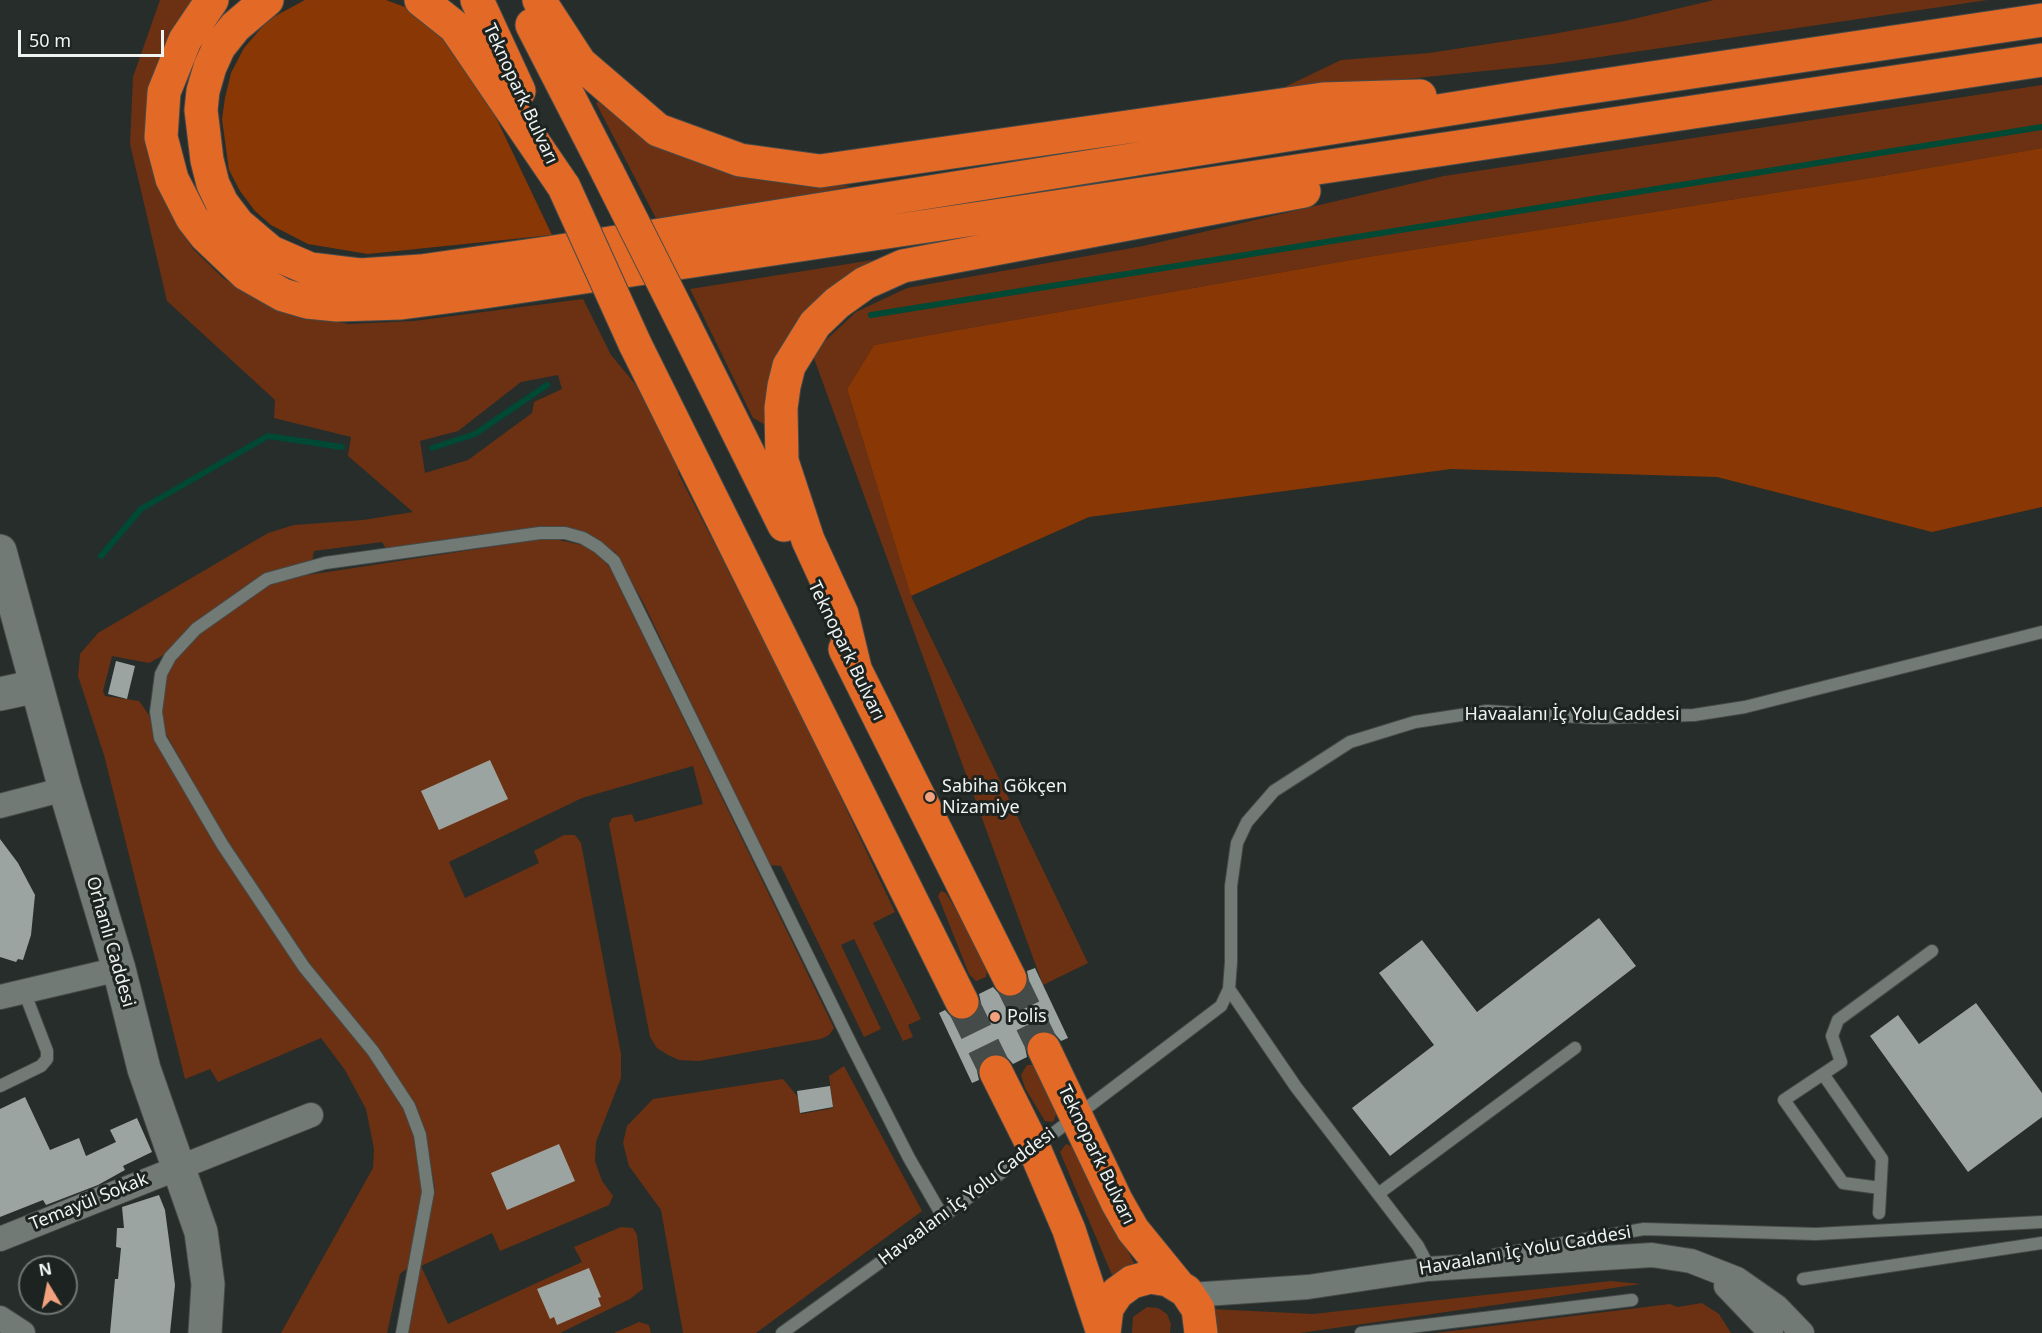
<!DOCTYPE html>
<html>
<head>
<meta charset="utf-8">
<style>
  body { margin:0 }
  #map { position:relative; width:2042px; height:1333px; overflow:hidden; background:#262d2a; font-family:"Noto Sans",sans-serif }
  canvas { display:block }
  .north { position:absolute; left:18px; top:1255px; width:60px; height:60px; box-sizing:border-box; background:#1c2320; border:2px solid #707674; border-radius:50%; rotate:350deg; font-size:16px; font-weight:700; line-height:24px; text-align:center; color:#eff3f1 }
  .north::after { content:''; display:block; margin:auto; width:21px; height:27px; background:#f1a17d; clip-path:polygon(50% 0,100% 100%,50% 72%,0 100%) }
  .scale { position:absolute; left:18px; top:30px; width:146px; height:27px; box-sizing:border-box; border:3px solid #eff3f1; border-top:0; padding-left:8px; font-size:18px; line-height:21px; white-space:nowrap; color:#eff3f1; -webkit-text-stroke:4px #1c2320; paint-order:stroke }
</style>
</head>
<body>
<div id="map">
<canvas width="2042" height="1333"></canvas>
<div class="north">N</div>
<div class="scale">50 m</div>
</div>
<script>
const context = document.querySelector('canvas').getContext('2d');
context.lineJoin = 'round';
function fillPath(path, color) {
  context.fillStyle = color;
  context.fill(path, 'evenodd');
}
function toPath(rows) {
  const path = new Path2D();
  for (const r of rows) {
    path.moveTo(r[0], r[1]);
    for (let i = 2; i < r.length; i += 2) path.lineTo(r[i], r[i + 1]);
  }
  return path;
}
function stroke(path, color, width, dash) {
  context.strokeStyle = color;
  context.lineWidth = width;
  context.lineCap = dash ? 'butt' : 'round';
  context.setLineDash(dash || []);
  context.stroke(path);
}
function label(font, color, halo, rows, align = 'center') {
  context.font = font + ' "Noto Sans",sans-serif';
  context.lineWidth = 6;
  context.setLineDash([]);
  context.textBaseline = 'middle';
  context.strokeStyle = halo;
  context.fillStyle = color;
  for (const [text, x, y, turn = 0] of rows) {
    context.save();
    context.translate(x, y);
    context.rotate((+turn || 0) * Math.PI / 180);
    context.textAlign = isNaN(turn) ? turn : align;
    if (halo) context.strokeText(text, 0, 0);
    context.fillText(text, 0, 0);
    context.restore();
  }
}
fillPath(toPath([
  [160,0,195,0,162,60,181,230,193,249,223,278,250,295,282,311,348,324,414,321,583,299,611,355,635,384,678,465,678,473,789,688,895,912,873,923,921,1019,908,1025,913,1037,903,1041,854,939,841,945,881,1029,864,1037,781,866,769,865,644,604,615,552,588,533,563,527,525,529,387,550,382,542,314,551,312,562,263,576,238,591,192,625,162,656,149,663,112,656,103,691,105,696,139,701,149,715,155,740,217,848,300,970,369,1056,403,1109,414,1137,423,1193,410,1266,400,1274,387,1333,281,1333,373,1168,374,1149,366,1109,345,1070,321,1038,218,1082,210,1069,185,1079,104,755,78,676,80,654,98,633,268,533,294,525,363,520,413,512,348,456,351,437,274,418,275,400,167,301,130,144,133,77],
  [558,375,562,389,534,402,532,413,468,460,425,473,420,441,458,431,521,382],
  [1714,0,1988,0,1552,64,1272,93,1341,60,1429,53,1547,35,1625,21],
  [2042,85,2042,148,1882,176,1367,257,874,345,847,389,911,596,1088,963,1043,985,812,353,856,312,907,288,1143,246,1444,176],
  [605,96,765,179,851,186,660,226,596,103],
  [911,254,858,275,769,427,753,418,690,289],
  [549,538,582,545,597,553,610,568,834,1028,829,1035,821,1039,699,1061,679,1060,668,1055,657,1048,650,1037,609,824,612,818,632,814,635,822,703,804,693,766,582,798,449,862,465,898,539,863,534,851,564,835,575,835,581,843,621,1054,621,1078,596,1142,595,1161,602,1181,613,1196,609,1205,500,1251,492,1233,421,1266,448,1324,582,1262,574,1247,621,1227,633,1228,637,1235,643,1289,630,1299,560,1333,408,1333,420,1265,435,1189,426,1135,416,1105,378,1048,310,965,228,843,166,734,162,712,162,686,173,660,193,639,225,614,270,585,288,578],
  [941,891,946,893,988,964,986,977,976,981,969,974,938,896],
  [1027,1065,1034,1065,1049,1093,1056,1115,1053,1122,1045,1121,1025,1088,1021,1075],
  [844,1066,922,1211,756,1333,683,1333,661,1210,629,1166,623,1143,627,1126,653,1099,783,1079,797,1096,801,1114,833,1108,829,1076],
  [1066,1144,1073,1147,1134,1263,1112,1275,1060,1152],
  [1611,1281,1641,1284,1300,1333,1212,1333,1211,1309,1313,1314],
  [1702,1303,1719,1314,1731,1333,1435,1333,1670,1304,1677,1307],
  [1147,1307,1158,1308,1167,1314,1171,1324,1170,1333,1132,1333,1133,1317],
  [639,1322,649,1325,651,1333,614,1333]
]), '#6c3112');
fillPath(toPath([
  [305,0,386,0,405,7,423,18,445,40,489,103,552,235,368,254,308,244,271,225,255,211,240,191,229,170,222,119,225,98,231,73,244,48,268,20],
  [2042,148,2042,507,1932,532,1717,477,1451,469,1089,517,911,596,847,389,874,345,1367,257,1882,176]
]), '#893704');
stroke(toPath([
  [871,315,2042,127],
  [432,448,475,434,547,385],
  [101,556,141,509,268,436,342,447]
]), '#004935', 6);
fillPath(toPath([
  [116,661,135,666,127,699,108,694],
  [490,760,508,799,439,830,421,791],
  [0,839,18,863,35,895,31,935,23,960,18,959,16,962,0,957],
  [1599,918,1636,966,1390,1156,1352,1108,1434,1045,1379,973,1422,940,1477,1012],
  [1035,968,1068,1038,1061,1041,1055,1034,1046,1030,1035,1032,1028,1039,1025,1047,1027,1057,1013,1064,1006,1056,998,1053,988,1055,980,1062,977,1071,979,1080,972,1083,939,1013,945,1010,952,1018,961,1021,970,1019,978,1012,981,1003,979,994,993,987,1000,995,1009,998,1018,996,1026,989,1029,981,1027,971],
  [1976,1003,2042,1093,2042,1117,1968,1172,1870,1036,1898,1015,1919,1044],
  [830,1086,833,1107,800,1113,797,1091],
  [25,1097,50,1150,79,1138,86,1156,116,1142,110,1130,137,1118,152,1152,123,1166,125,1170,98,1185,46,1205,43,1200,0,1217,0,1109],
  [559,1144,575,1181,507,1210,491,1173],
  [159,1195,165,1210,175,1285,170,1333,110,1333,115,1279,118,1279,121,1248,116,1247,117,1228,124,1228,122,1207],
  [589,1268,601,1297,598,1298,601,1306,557,1325,554,1317,550,1319,537,1289]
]), '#9ba4a0');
stroke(toPath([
  [1010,979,1044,1049],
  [962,1002,996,1072]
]), '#444b48', 33, [33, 16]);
const lane = toPath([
  [1229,989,1296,1087,1418,1246,1430,1269],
  [1823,1074,1882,1159,1879,1213],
  [0,1086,41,1066,47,1059,47,1051,24,991],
  [1880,1188,1843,1183,1784,1100,1841,1062,1832,1036,1838,1020,1932,951],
  [1378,1194,1575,1048],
  [1494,1255,1644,1229,1816,1234,2042,1222],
  [1803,1279,2042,1243],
  [402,1333,428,1192,420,1135,409,1106,373,1051,304,967,222,844,160,738,156,712,161,674,170,657,196,629,267,579,325,563,540,533,565,533,583,538,598,547,614,561,853,1048,909,1158,943,1217],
  [782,1333,943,1217,1221,1006,1229,989,1231,962,1231,886,1237,843,1247,822,1274,791,1350,742,1415,722,1487,711,1594,718,1694,715,1745,707,2042,632],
  [1361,1333,1632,1300]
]);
const street = toPath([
  [0,806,65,789],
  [0,997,119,969],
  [0,1239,311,1115],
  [1726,1286,1771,1333],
  [1190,1295,1308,1287,1428,1269,1652,1255,1691,1261,1737,1279,1777,1307,1802,1333],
  [0,1318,23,1333]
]);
const secondary = toPath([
  [0,551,65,789,119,969,144,1069,201,1232,208,1284,205,1333],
  [0,694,37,686]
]);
const highway = toPath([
  [212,0,185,40,164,92,161,137,172,179,192,218,206,236,246,274,283,295,307,302,337,305,401,303,484,292,2042,60],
  [267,0,235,27,219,47,210,67,203,91,201,110,207,160,213,184,222,203,238,224,271,252,310,269,360,275,421,271,547,253,1557,92,2042,20],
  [421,0,455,27,564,187],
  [477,0,519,91],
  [539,0,580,63,658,130,740,160,820,171,1323,99,1420,96],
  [532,25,608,173],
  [683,322,784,525],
  [635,344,962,1002],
  [845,649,1010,979],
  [855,668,842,614,808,540,782,461,781,408,784,386,789,366,815,324,837,303,865,283,903,266,1304,191],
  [1044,1049,1117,1202,1133,1230,1177,1284],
  [996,1072,1034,1148,1069,1230,1103,1333],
  [1104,1333,1107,1308,1117,1293,1132,1282,1150,1277,1168,1280,1186,1291,1198,1309,1201,1333]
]);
stroke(lane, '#454a48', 14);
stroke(street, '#454a48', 26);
stroke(secondary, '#454a48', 35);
stroke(highway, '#454a48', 35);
stroke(lane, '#727a76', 12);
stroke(street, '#727a76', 24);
stroke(secondary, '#727a76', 33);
stroke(highway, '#e36926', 33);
const highwayBridge = toPath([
  [608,173,683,322],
  [564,187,635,344]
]);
stroke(highwayBridge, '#454a48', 35, []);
stroke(highwayBridge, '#e36926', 33);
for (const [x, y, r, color] of [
  [930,797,6,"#f1a17d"],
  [995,1017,6,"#f1a17d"]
]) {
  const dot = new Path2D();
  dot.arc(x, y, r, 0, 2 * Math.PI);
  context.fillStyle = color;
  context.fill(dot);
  stroke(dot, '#1c2320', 2);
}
label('18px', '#eff3f1', '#1c2320', [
  ["Teknopark Bulvarı",520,94,65],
  ["Teknopark Bulvarı",846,651,64],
  ["Havaalanı İç Yolu Caddesi",1572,715],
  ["Orhanlı Caddesi",110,942,74],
  ["Teknopark Bulvarı",1096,1155,64],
  ["Havaalanı İç Yolu Caddesi",967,1197,-37],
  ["Temayül Sokak",89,1202,-22],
  ["Havaalanı İç Yolu Caddesi",1525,1251,-10]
]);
label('18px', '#eff3f1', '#1c2320', [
  ["Sabiha Gökçen",942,787],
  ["Nizamiye",942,808],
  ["Polis",1007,1017]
], 'left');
</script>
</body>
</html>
